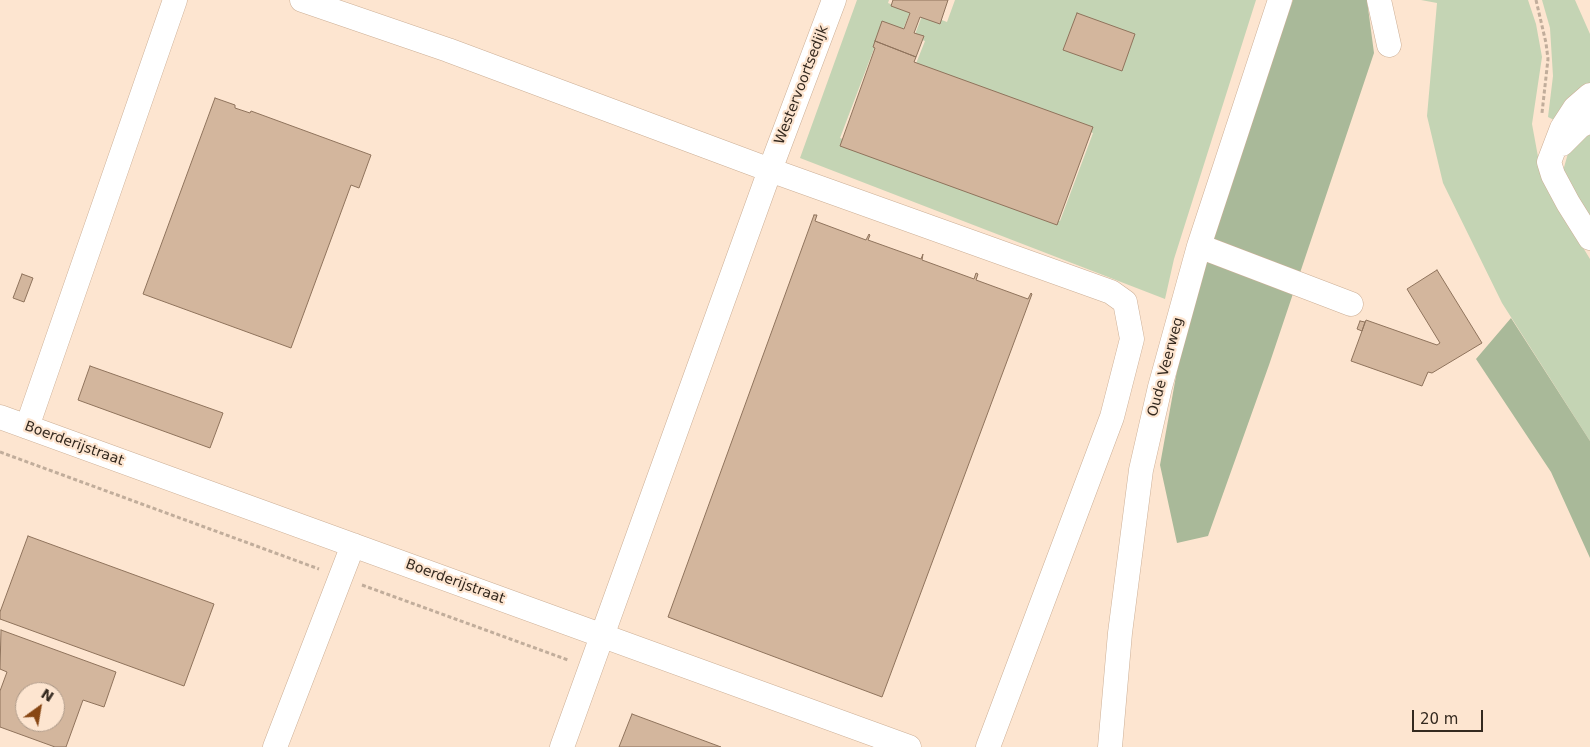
<!DOCTYPE html>
<html>
<head>
<meta charset="utf-8">
<style>
  body { margin:0 }
  #map { position:relative; width:1590px; height:747px; overflow:hidden; background:#fde5d0; font-family:"DejaVu Sans",sans-serif }
  canvas { display:block }
  .north { position:absolute; left:15px; top:682px; width:50px; height:50px; box-sizing:border-box; background:#fde5d0; border:1px solid #ad9a89; border-radius:50%; rotate:32deg; font-size:14px; font-weight:700; line-height:20px; text-align:center; color:#34291f }
  .north::after { content:''; display:block; margin:auto; width:18px; height:22px; background:#884714; clip-path:polygon(50% 0,100% 100%,50% 72%,0 100%) }
  .scale { position:absolute; left:1412px; top:710px; width:71px; height:22px; box-sizing:border-box; border:2px solid #34291f; border-top:0; padding-left:6px; font-size:15px; line-height:18px; white-space:nowrap; color:#34291f; -webkit-text-stroke:4px #fde5d0; paint-order:stroke }
</style>
</head>
<body>
<div id="map">
<canvas width="1590" height="747"></canvas>
<div class="north">N</div>
<div class="scale">20 m</div>
</div>
<script>
const context = document.querySelector('canvas').getContext('2d');
context.lineJoin = 'round';
function fillPath(path, color) {
  context.fillStyle = color;
  context.fill(path, 'evenodd');
}
function toPath(rows) {
  const path = new Path2D();
  for (const r of rows) {
    path.moveTo(r[0], r[1]);
    for (let i = 2; i < r.length; i += 2) path.lineTo(r[i], r[i + 1]);
  }
  return path;
}
function stroke(path, color, width, dash) {
  context.strokeStyle = color;
  context.lineWidth = width;
  context.lineCap = dash ? 'butt' : 'round';
  context.setLineDash(dash || []);
  context.stroke(path);
}
function label(font, color, halo, rows, align = 'center') {
  context.font = font + ' "DejaVu Sans",sans-serif';
  context.lineWidth = 4.5;
  context.setLineDash([]);
  context.textBaseline = 'middle';
  context.strokeStyle = halo;
  context.fillStyle = color;
  for (const [text, x, y, turn = 0] of rows) {
    context.save();
    context.translate(x, y);
    context.rotate((+turn || 0) * Math.PI / 180);
    context.textAlign = isNaN(turn) ? turn : align;
    if (halo) context.strokeText(text, 0, 0);
    context.fillText(text, 0, 0);
    context.restore();
  }
}
fillPath(toPath([
  [857,0,889,0,888,3,910,12,902,32,883,25,840,138,1060,221,1093,133,915,66,925,41,914,37,923,13,947,22,955,0,1256,0,1174,259,1165,299,800,158],
  [1421,0,1528,0,1536,24,1542,57,1532,124,1541,173,1557,205,1590,259,1590,441,1502,303,1443,183,1427,116,1437,3],
  [1542,0,1575,0,1590,34,1590,85,1554,120,1548,117,1553,76,1550,28],
  [1590,129,1590,220,1563,171,1570,146]
]), '#c4d4b4');
fillPath(toPath([
  [1293,0,1367,0,1374,53,1269,365,1208,536,1177,543,1160,465,1178,365,1204,245,1260,86],
  [1511,318,1590,441,1590,558,1551,472,1476,359]
]), '#a9b999');
const building = toPath([
  [893,0,948,0,940,24,920,17,914,33,924,36,916,57,875,41,882,21,904,29,910,13,891,6,893,0],
  [1077,13,1135,34,1122,71,1063,50,1077,13],
  [875,41,916,57,914,62,1093,127,1057,225,840,146,875,48,873,47,875,41],
  [215,98,235,105,235,108,250,113,251,111,371,155,359,188,351,185,291,348,143,294,215,98],
  [814,215,817,215,815,221,866,240,869,234,870,235,868,240,921,259,923,254,922,260,974,279,976,273,978,274,976,280,1028,299,1031,293,1032,294,882,697,668,617,814,215],
  [1437,270,1482,343,1432,373,1428,372,1422,386,1351,361,1366,320,1437,345,1440,343,1407,289,1437,270],
  [22,274,33,278,24,302,13,298,22,274],
  [1360,321,1365,322,1362,331,1357,329,1360,321],
  [90,366,223,413,210,448,78,400,90,366],
  [28,536,214,604,184,686,0,619,0,612,28,536],
  [1,630,116,672,104,707,83,700,66,747,55,747,0,727,0,691,7,672,0,669,1,630],
  [25,692,55,692,55,722,25,722,25,692],
  [632,714,721,747,619,747,632,714]
]);
fillPath(building, '#d3b69d');
stroke(building, '#8f735c', 1);
const minor = toPath([
  [302,0,448,50,770,170,1111,292,1125,302,1132,339,1112,417,988,747],
  [1379,0,1389,45],
  [1590,95,1575,108,1562,128,1549,162,1553,175,1568,203,1590,238],
  [1562,144,1580,126,1590,121],
  [1199,246,1351,304],
  [0,417,909,747],
  [27,427,175,0],
  [275,747,353,545],
  [562,747,770,170,834,0],
  [1110,747,1120,633,1141,470,1160,387,1199,246,1280,0]
]);
stroke(minor, '#ccaf96', 25);
stroke(toPath([
  [1536,0,1546,43,1548,59,1542,113],
  [0,452,319,569],
  [362,585,568,660]
]), '#c1ad9b', 3, [4, 2.5]);
stroke(minor, '#fff', 24);
label('14px', '#34291f', '#fde5d0', [
  ["Westervoortsedijk",802,85,-69],
  ["Oude Veerweg",1166,367,-75],
  ["Boerderijstraat",74,444,20],
  ["Boerderijstraat",455,582,20]
]);
</script>
</body>
</html>
